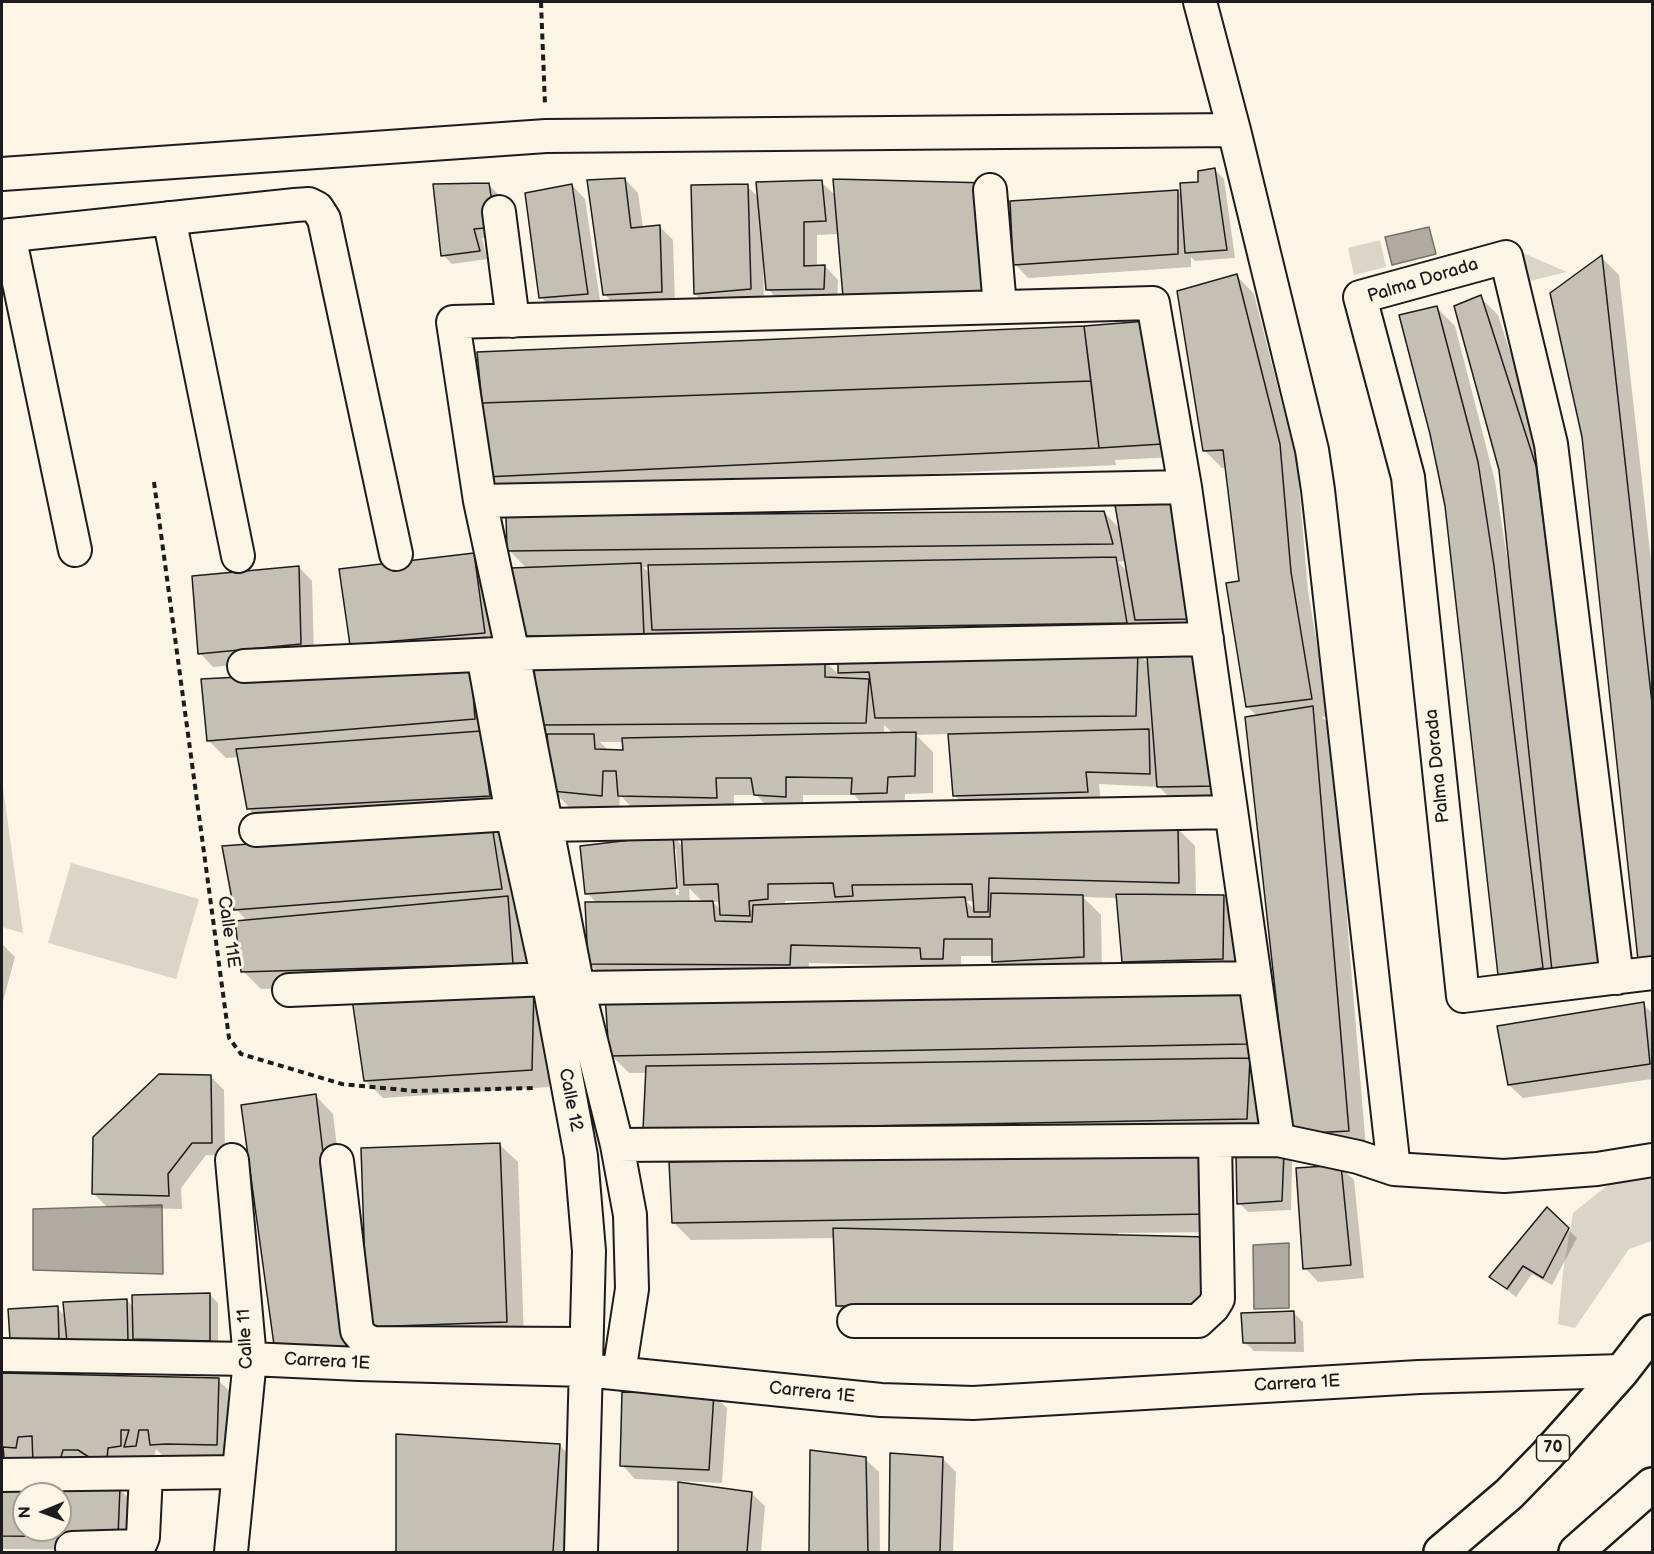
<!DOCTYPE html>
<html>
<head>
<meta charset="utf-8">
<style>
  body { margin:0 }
  #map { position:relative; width:1654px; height:1554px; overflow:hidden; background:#fcf5e5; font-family:"Balsamiq Sans",sans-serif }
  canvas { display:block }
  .frame { position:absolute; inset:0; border:3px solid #1c1c1c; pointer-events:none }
  .north { position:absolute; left:12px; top:1482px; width:60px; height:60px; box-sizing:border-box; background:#fcf5e5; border:2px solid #a29e95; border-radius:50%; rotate:269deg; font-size:16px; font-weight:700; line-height:24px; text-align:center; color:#1c1c1c }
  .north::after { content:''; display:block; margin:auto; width:21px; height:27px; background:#1c1c1c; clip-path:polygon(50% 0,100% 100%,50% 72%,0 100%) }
</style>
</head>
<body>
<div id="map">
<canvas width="1654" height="1554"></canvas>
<div class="frame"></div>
<div class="north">N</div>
</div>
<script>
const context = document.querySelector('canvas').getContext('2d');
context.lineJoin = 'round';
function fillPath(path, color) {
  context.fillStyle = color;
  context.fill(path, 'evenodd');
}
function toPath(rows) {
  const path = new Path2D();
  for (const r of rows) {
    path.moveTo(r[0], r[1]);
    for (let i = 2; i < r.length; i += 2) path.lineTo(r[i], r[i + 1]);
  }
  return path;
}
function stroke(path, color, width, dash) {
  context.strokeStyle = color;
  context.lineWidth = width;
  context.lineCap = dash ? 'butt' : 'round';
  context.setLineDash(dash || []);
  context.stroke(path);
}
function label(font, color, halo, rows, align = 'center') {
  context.font = font + ' "Balsamiq Sans",sans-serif';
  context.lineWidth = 6;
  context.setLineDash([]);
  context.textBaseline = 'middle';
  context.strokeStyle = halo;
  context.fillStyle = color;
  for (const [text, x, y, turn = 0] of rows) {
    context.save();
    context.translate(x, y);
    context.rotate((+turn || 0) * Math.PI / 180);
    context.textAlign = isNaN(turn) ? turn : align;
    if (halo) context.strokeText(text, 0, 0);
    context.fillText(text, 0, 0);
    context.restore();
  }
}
fillPath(toPath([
  [1380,240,1386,267,1354,275,1348,248],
  [1514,249,1567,272,1521,283],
  [2,782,3,787,23,933,2,927],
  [71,863,199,899,176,979,48,943],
  [1630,1167,1652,1170,1652,1241,1629,1249,1575,1328,1558,1324,1563,1272,1573,1213]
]), '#dbd5c8');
const water = toPath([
  [1429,227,1436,254,1392,265,1385,237,1429,227],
  [162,1205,163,1274,33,1270,33,1209,162,1205],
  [1289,1243,1289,1308,1254,1309,1253,1245,1289,1243]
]);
fillPath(water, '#b0aba1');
stroke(water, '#75726c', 1.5);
fillPath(toPath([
  [1215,170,1224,179,1235,258,1195,261,1191,257,1191,267,1028,278,1015,264,1178,191,1183,196],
  [625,179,638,193,643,228,659,226,673,240,675,305,618,308,604,294],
  [821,182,836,196,839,234,817,235,817,267,825,266,838,280,837,302,781,303,768,289,766,266,763,266,764,302,709,307,695,294,747,186,759,198],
  [488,184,497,193,504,235,482,238,487,259,452,264,443,255],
  [572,185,585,199,601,307,554,311,541,297],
  [1601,257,1619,275,1652,570,1652,972],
  [1237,276,1254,294,1297,463,1308,591,1329,716,1322,717,1331,726,1366,1148,1292,1133,1258,717,1248,707,1241,582,1227,468,1222,468,1204,450],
  [1480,297,1498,315,1553,485,1619,982,1518,992,1500,974,1437,308,1455,326,1495,481,1508,564,1511,563],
  [1084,327,1175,457,1115,460,1116,465,504,494,487,476],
  [1104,512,1121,530,1207,632,1150,633,1141,624,1144,641,671,648,656,633,657,649,529,648,516,635,527,569,509,550],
  [1127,561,1128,572,1118,562],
  [643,567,650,567,650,574],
  [474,554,487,568,498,646,365,658,351,644],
  [299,567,312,581,314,657,213,667,200,653],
  [1137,653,1149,664,1230,799,1172,800,1159,787,1099,784,1101,805,968,808,954,795,949,734,916,735,933,752,933,793,905,794,904,810,870,811,854,795,803,795,803,815,774,813,756,795,734,795,734,815,637,813,620,795,619,813,571,809,553,791,549,734,540,724,825,661,839,675,839,657],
  [884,725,894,734,884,734],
  [600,742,624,742,625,752,609,751],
  [471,667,507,813,266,826,248,808,239,757,226,758,208,740],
  [492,827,510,845,526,916,530,981,261,989,243,971,248,922,236,909],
  [1178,829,1195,846,1196,896,1223,897,1237,910,1236,972,1137,975,1123,961,1118,898,1083,897,1101,915,1102,974,1012,979,994,961,994,956,961,956,961,976,940,976,930,966,809,963,807,982,607,982,590,964,597,903,587,893,673,836,683,847],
  [673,849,676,849,679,895,676,895],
  [689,888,703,902,690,902],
  [785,901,844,901,844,903,785,906],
  [966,901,975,901,975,910],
  [712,902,720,902,721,911,717,906],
  [2,944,15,957,2,1005],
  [533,988,551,1006,549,1087,383,1098,365,1080],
  [1245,989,1264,1061,1251,1061,1267,1077,1265,1137,663,1147,647,1073,629,1073,611,1055],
  [1643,1004,1652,1013,1652,1079,1523,1098,1509,1085],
  [210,1076,224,1090,225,1156,206,1155,181,1188,182,1209,107,1207,93,1193],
  [316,1096,333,1114,364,1370,293,1362],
  [500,1145,518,1162,524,1340,369,1327],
  [1283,1153,1292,1162,1291,1210,1248,1212,1239,1203],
  [1204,1155,1226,1232,1118,1233,1118,1236,1225,1256,1225,1322,855,1323,837,1305,835,1238,691,1240,673,1222],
  [1340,1167,1354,1180,1364,1278,1318,1282,1305,1268],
  [1547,1210,1577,1238,1552,1285,1532,1274,1516,1297,1491,1277],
  [210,1295,218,1303,218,1349,143,1347,136,1340,137,1350,77,1350,67,1339,67,1348,20,1348,57,1308,66,1317,127,1300,134,1308],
  [1294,1313,1303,1322,1304,1352,1254,1351,1245,1342],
  [2,1375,218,1380,236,1397,234,1462,170,1463,156,1449,153,1463,2,1482],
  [713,1395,727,1408,722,1483,635,1479,622,1465],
  [397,1435,560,1446,578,1463,572,1552,397,1552],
  [811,1451,865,1459,879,1472,880,1552,811,1552],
  [891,1454,942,1458,956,1472,953,1552,891,1552],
  [680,1484,751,1493,765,1506,761,1552,679,1552],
  [119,1489,133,1502,131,1550,2,1549,2,1490],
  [24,1494,60,1494,60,1530,24,1530]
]), '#0003');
const building = toPath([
  [1215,168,1227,250,1185,253,1180,183,1198,182,1198,171,1215,168],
  [625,178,631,228,660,225,662,292,603,295,587,180,625,178],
  [833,179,989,183,990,293,843,297,833,179],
  [822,180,826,221,804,222,804,266,825,265,824,289,766,290,756,182,822,180],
  [489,183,496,227,474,229,480,251,441,256,433,184,489,183],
  [572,184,588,294,539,298,525,193,572,184],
  [748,184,751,289,694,294,691,185,748,184],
  [1178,190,1178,254,1013,265,1010,201,1178,190],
  [1602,255,1652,703,1652,958,1638,960,1582,437,1550,293,1602,255],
  [1237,274,1280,444,1291,572,1312,699,1246,707,1226,583,1239,581,1223,450,1203,451,1177,291,1237,274],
  [1481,295,1536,466,1602,964,1552,971,1499,470,1454,306,1481,295],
  [1437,306,1478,462,1494,566,1543,968,1498,975,1445,506,1430,434,1399,315,1437,306],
  [1147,321,1162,444,1099,448,1084,326,1147,321],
  [1084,326,1091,381,482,403,477,352,1084,326],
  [1091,381,1099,448,485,477,482,403,1091,381],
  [1173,502,1194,619,1135,620,1115,505,1173,502],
  [1104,511,1113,544,507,551,506,516,1104,511],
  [474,553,485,633,350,645,339,569,474,553],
  [1116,557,1127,623,652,630,648,565,1116,557],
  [641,563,644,636,514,636,511,568,641,563],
  [299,566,301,644,198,654,192,576,299,566],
  [1138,651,1136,716,875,718,869,672,838,673,838,656,1138,651],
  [1201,651,1217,786,1157,787,1147,656,1201,651],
  [825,659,825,677,869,679,866,723,538,725,534,667,825,659],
  [471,665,475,719,207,741,201,679,471,665],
  [1313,706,1349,1131,1291,1134,1245,717,1313,706],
  [1149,729,1150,774,1086,772,1088,792,953,796,948,734,1149,729],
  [481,731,490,796,247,809,236,749,481,731],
  [916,732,915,776,888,777,887,793,851,794,852,778,786,777,786,797,754,795,751,778,716,778,717,798,618,796,616,771,603,771,602,796,552,791,547,734,594,734,595,749,623,750,622,738,916,732],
  [492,826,502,889,234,910,222,846,492,826],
  [1178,827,1179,883,989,878,988,912,974,912,972,884,852,885,853,896,835,897,833,883,768,884,768,899,749,901,750,916,720,915,718,884,684,885,681,828,1178,827],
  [673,835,677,888,585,894,580,846,673,835],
  [991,893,1083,895,1084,957,992,962,992,939,944,939,943,959,921,959,920,948,791,945,790,965,588,964,585,902,713,901,715,921,752,922,753,905,965,897,968,917,990,917,991,893],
  [1116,894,1224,895,1223,959,1122,962,1116,894],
  [508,896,513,964,241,972,235,921,508,896],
  [534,986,532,1070,364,1081,352,999,534,986],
  [1245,988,1247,1044,609,1056,605,994,1245,988],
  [1644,1002,1650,1064,1508,1085,1497,1026,1644,1002],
  [1250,1058,1247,1119,643,1130,646,1066,1250,1058],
  [159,1074,211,1075,212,1143,192,1143,168,1174,169,1196,92,1194,93,1137,159,1074],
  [316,1094,347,1353,274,1345,241,1105,316,1094],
  [500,1143,507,1322,367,1327,361,1148,500,1143],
  [1284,1152,1282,1201,1237,1204,1236,1154,1284,1152],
  [1205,1154,1209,1214,672,1223,669,1162,1205,1154],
  [1341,1165,1351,1265,1303,1269,1296,1168,1341,1165],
  [1547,1207,1569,1228,1543,1278,1523,1266,1507,1289,1489,1277,1547,1207],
  [833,1228,1208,1237,1208,1305,836,1306,833,1228],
  [210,1293,210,1341,133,1339,132,1295,210,1293],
  [127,1299,128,1342,67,1342,63,1302,127,1299],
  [58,1306,59,1340,10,1340,8,1309,58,1306],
  [1294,1311,1295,1343,1243,1343,1241,1313,1294,1311],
  [2,1373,219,1378,217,1445,166,1444,150,1445,148,1430,139,1430,136,1446,124,1447,129,1430,121,1430,121,1446,108,1448,107,1459,95,1461,78,1450,63,1450,59,1464,33,1464,32,1436,18,1437,16,1448,3,1447,5,1467,2,1467,2,1373],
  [622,1392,714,1393,709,1470,620,1466,622,1392],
  [396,1434,560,1444,553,1552,396,1552,396,1434],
  [810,1450,866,1457,868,1552,809,1552,810,1450],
  [890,1453,943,1457,940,1552,889,1552,890,1453],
  [678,1482,752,1492,747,1552,678,1552,678,1482],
  [120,1487,118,1537,2,1536,2,1488,120,1487],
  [24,1494,60,1494,60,1530,24,1530,24,1494]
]);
fillPath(building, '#c4c0b3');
stroke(building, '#1c1c1c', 1.5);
const minor = toPath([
  [1200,2,1234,130,1312,450,1318,490,1394,1169],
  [2,174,546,136,1234,130],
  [990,190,1000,307],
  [499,212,513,321],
  [169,218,238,556],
  [9,235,75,550],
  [2,236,295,205,309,204,317,208,324,219,396,554],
  [480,501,1185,487],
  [483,655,512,814,548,979,581,1156,589,1251,581,1552],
  [244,666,498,654,1207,639],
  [546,825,1231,812],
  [256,830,512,814],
  [1617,978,1551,444,1506,257,1360,297,1408,477,1463,996,1652,973],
  [578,988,1255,978],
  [289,990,548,979],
  [617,1145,1278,1140,1358,1157,1394,1169,1504,1176,1597,1169,1652,1160],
  [337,1161,357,1331,364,1339,373,1343,586,1344],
  [854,1321,1198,1321,1213,1307,1218,1299,1215,1141],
  [2,1355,250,1359,359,1364,585,1370,881,1400,973,1403,1419,1377,1622,1371],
  [619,1373,632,1289,630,1215,617,1145,578,988,513,654,480,501,453,322,1153,303,1185,487,1278,1140],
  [2,1475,238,1472],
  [72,1548,136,1546,141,1542,143,1537,146,1474],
  [231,1552,250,1359,232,1160]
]);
const highway = toPath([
  [1441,1552,1509,1494,1547,1455,1622,1371,1652,1332],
  [1576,1552,1652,1485]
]);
stroke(minor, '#1c1c1c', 36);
stroke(highway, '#1c1c1c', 38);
stroke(toPath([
  [541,2,545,105],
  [154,482,229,1038,241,1054,342,1084,414,1091,537,1088]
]), '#1c1c1c', 4, [6, 4.5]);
stroke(minor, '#fcf5e5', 32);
stroke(highway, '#fcf5e5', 33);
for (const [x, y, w] of [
  [1553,1448,33]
]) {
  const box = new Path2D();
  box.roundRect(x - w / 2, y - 13, w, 26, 4.5);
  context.fillStyle = '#fcf5e5';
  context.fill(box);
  stroke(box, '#1c1c1c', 1.5);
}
label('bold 16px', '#1c1c1c', null, [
  ["70",1553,1448]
]);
label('18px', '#1c1c1c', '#fcf5e5', [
  ["Palma Dorada",1423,281,-17],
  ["Palma Dorada",1438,766,-96],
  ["Calle 11E",228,932,82],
  ["Calle 12",570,1100,79],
  ["Calle 11",246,1339,-93],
  ["Carrera 1E",327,1362,3],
  ["Carrera 1E",1297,1384,-3],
  ["Carrera 1E",812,1393,6]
]);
</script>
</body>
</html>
